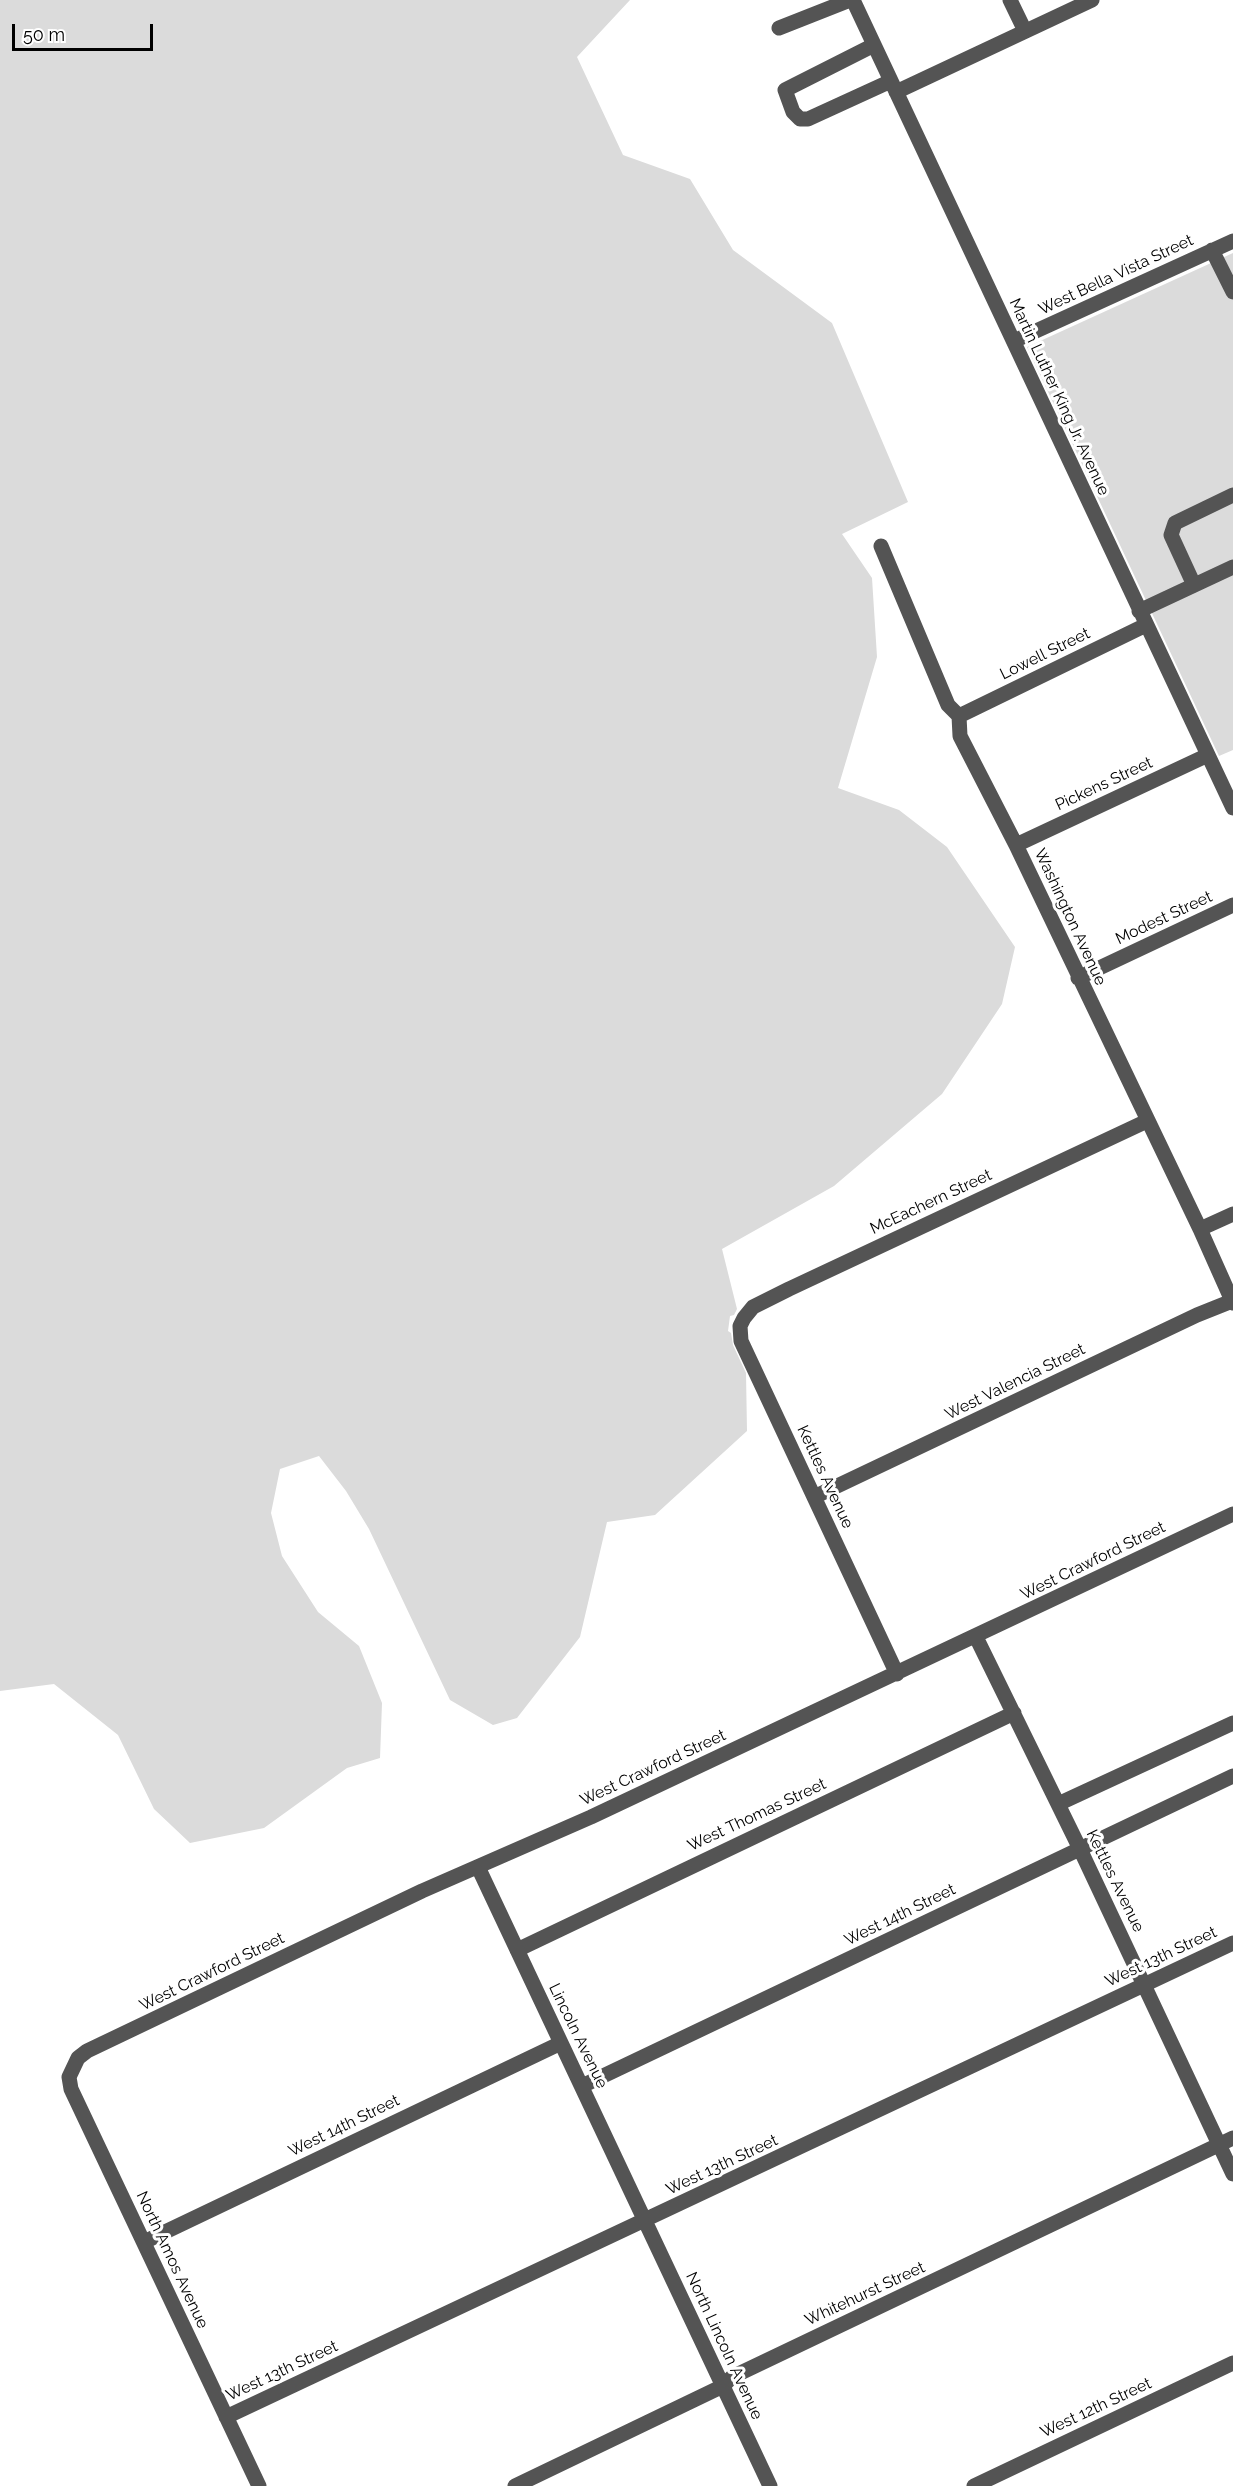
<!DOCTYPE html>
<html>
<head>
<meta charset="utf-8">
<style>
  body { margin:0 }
  #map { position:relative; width:1233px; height:2486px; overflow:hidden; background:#fff; font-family:Raleway,sans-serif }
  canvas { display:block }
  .scale { position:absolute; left:12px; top:24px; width:141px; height:27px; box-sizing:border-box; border:3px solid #000; border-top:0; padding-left:8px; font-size:18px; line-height:21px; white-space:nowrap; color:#000; -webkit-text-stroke:4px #fff; paint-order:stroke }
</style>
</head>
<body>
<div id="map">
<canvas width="1233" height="2486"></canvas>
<div class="scale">50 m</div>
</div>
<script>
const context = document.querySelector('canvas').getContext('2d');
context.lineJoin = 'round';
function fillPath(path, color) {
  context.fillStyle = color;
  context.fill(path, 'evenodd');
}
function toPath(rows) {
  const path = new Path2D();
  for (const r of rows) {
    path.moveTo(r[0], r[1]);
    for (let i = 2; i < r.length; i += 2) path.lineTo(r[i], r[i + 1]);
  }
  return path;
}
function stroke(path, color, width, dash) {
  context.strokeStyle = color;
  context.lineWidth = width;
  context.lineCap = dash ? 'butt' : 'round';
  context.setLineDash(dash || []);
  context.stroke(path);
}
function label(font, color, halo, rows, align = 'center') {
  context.font = font + ' Raleway,sans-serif';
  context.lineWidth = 6;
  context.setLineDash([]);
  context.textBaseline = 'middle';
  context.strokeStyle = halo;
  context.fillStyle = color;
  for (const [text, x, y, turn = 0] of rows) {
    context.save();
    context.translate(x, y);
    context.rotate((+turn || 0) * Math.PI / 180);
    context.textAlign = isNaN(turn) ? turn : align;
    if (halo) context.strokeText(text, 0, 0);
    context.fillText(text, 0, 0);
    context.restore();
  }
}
fillPath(toPath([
  [0,0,630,0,577,57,623,155,690,179,733,250,832,323,908,502,842,534,872,578,877,657,838,788,899,810,947,847,1015,947,1002,1004,942,1094,834,1186,722,1249,737,1309,734,1315,730,1316,728,1331,731,1333,733,1345,746,1373,747,1431,655,1515,607,1522,580,1637,517,1718,493,1725,450,1700,369,1529,346,1491,319,1456,280,1469,271,1513,282,1556,318,1612,359,1646,382,1703,380,1758,347,1768,264,1828,190,1843,154,1809,118,1735,54,1684,0,1691],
  [1233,253,1233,750,1219,756,1027,347]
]), '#dbdbdb');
stroke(toPath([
  [853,0,1233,808],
  [1010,0,1025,31],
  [779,28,850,0],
  [874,45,785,90,793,112,800,119,808,119,891,81],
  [896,92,1092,0],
  [1212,250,1233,292],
  [1014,341,1233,241],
  [881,546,948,705,959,716,960,736,1016,845,1200,1229,1233,1303],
  [1194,585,1171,535,1175,523,1233,495],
  [1139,611,1233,567],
  [959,716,1146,625],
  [1016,845,1208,755],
  [1078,978,1233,905],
  [1200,1229,1233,1214],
  [814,1497,1197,1315,1232,1301],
  [976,1637,1080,1849,1233,2174],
  [897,1674,741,1341,740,1326,744,1318,753,1307,789,1289,1147,1121],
  [1058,1804,1233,1723],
  [478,1867,770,2486],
  [517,1950,1014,1713],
  [582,2086,1233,1776],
  [144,2242,561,2043],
  [226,2417,1233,1943],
  [259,2486,71,2089,69,2077,78,2058,87,2051,422,1891,591,1817,1233,1514],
  [515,2486,723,2386,732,2377,1233,2138],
  [974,2486,1233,2363]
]), '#545454', 15);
label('16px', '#000', '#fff', [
  ["West Bella Vista Street",1116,275,-25],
  ["Martin Luther King Jr. Avenue",1059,397,65],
  ["Lowell Street",1045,654,-26],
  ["Pickens Street",1104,784,-25],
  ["Washington Avenue",1070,917,65],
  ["Modest Street",1164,918,-25],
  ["McEachern Street",931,1202,-25],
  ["West Valencia Street",1015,1382,-26],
  ["Kettles Avenue",825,1477,65],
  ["West Crawford Street",1093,1561,-26],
  ["West Crawford Street",653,1768,-25],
  ["West Thomas Street",757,1815,-25],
  ["Kettles Avenue",1115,1881,64],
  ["West 14th Street",900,1915,-26],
  ["West 13th Street",1161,1957,-25],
  ["West Crawford Street",212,1972,-26],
  ["Lincoln Avenue",578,2036,64],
  ["West 14th Street",344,2126,-26],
  ["West 13th Street",722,2165,-25],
  ["North Amos Avenue",172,2260,65],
  ["Whitehurst Street",865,2294,-25],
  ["North Lincoln Avenue",724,2346,65],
  ["West 13th Street",282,2371,-25],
  ["West 12th Street",1096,2408,-25]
]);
</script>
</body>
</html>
